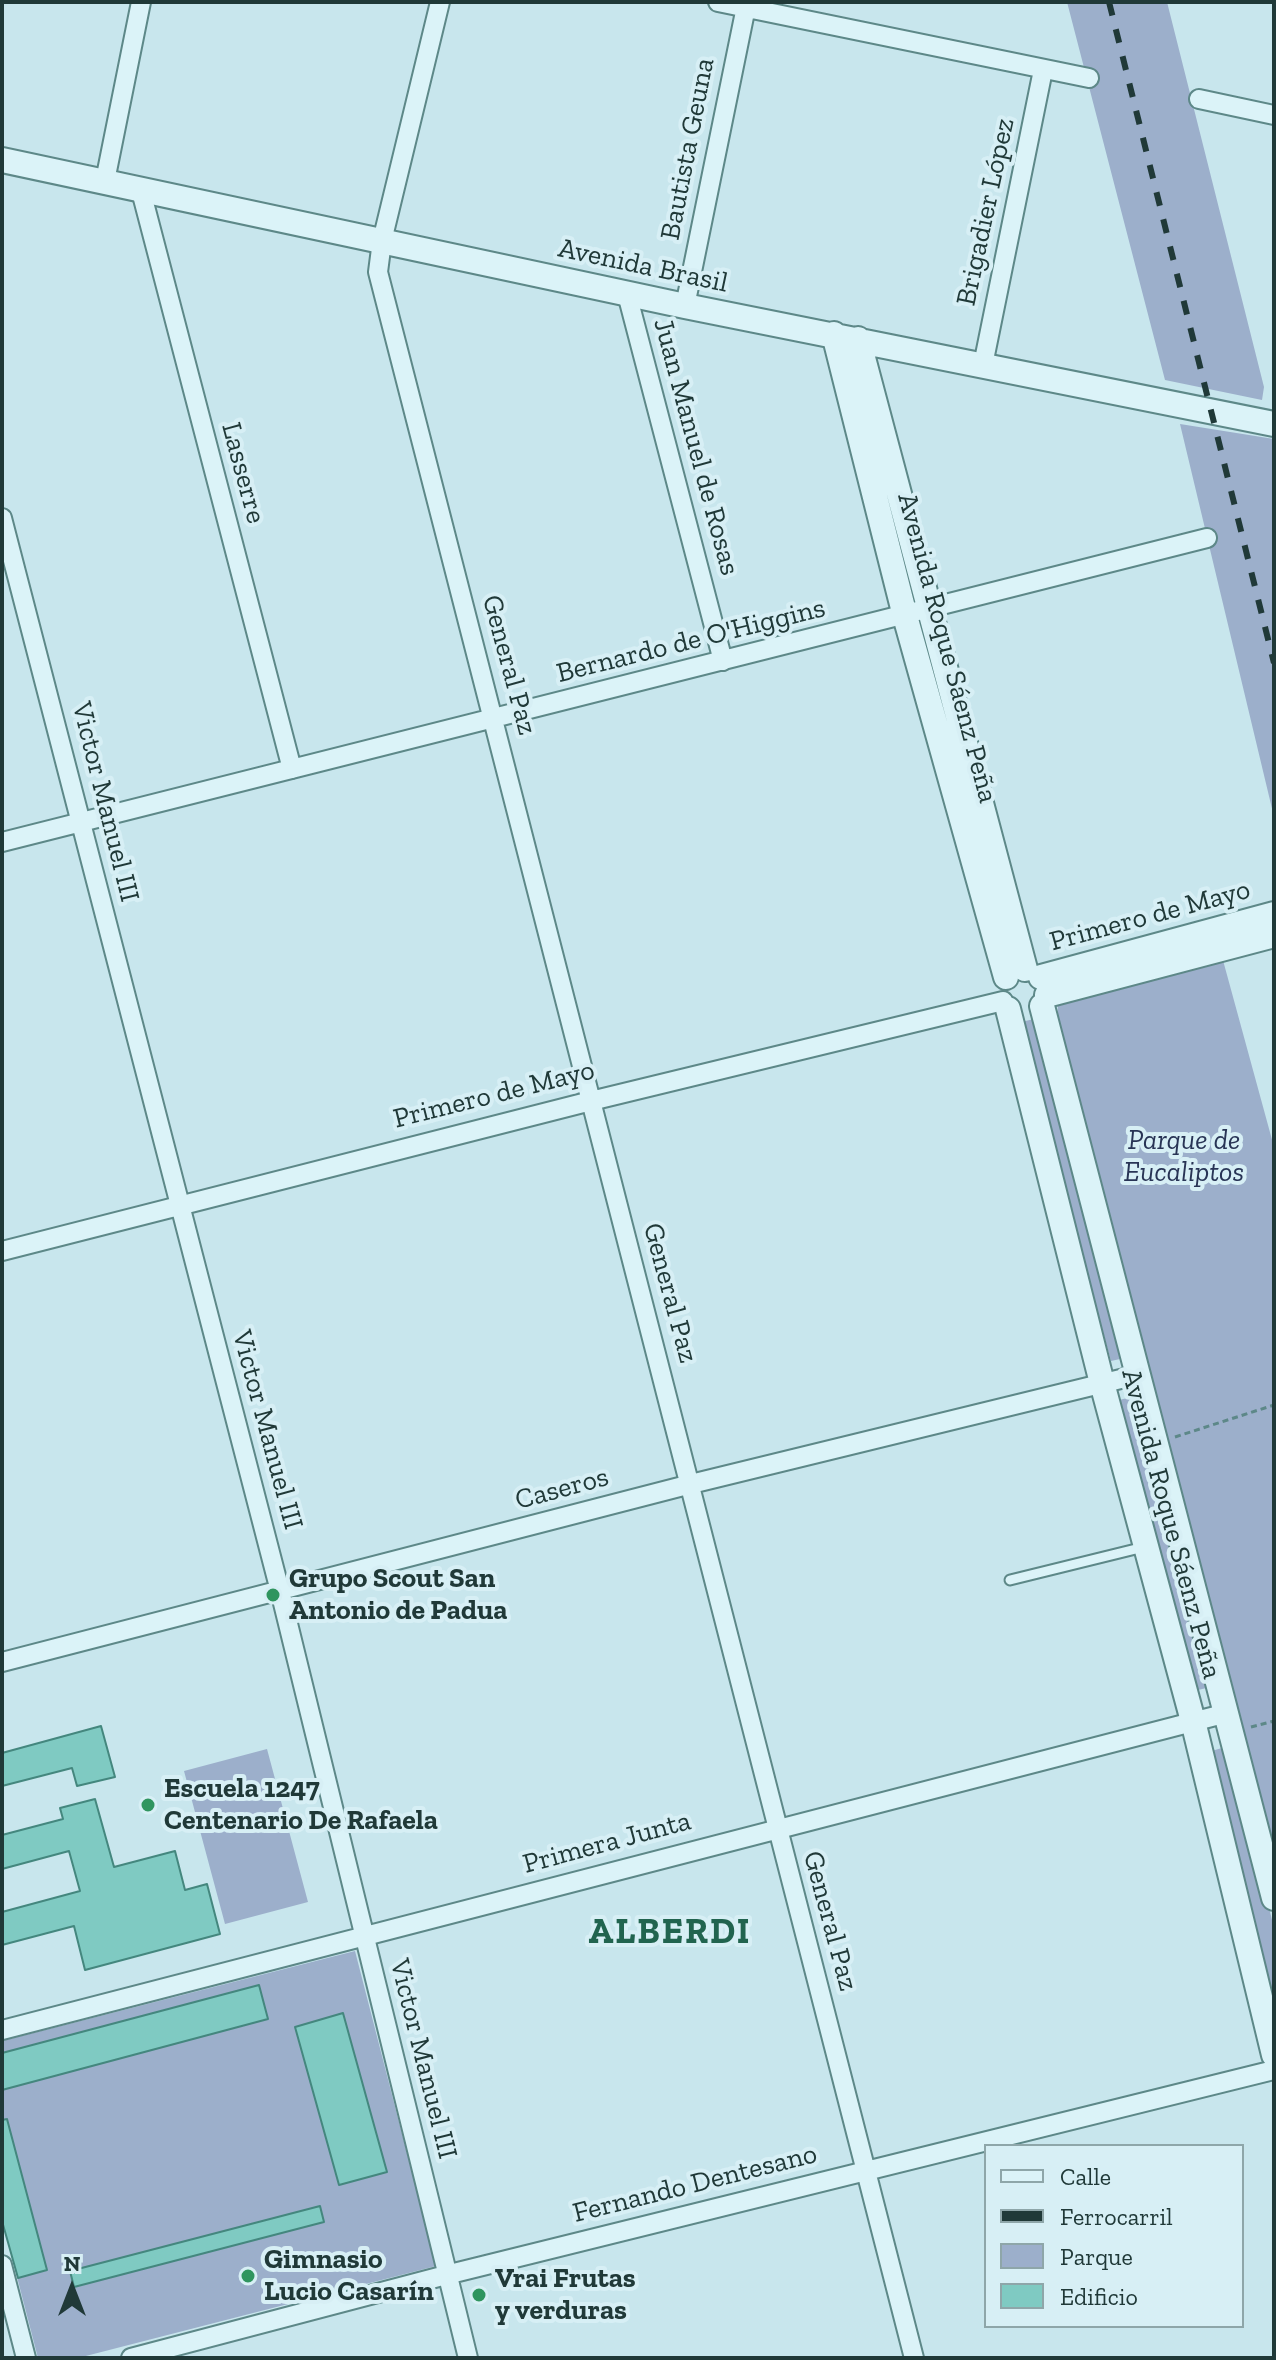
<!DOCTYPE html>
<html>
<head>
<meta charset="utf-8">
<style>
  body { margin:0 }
  #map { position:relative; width:1276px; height:2360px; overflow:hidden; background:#c8e6ed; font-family:"Zilla Slab",serif }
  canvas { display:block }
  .frame { position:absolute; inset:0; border:4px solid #203938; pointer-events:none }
  .legend { position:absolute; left:984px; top:2144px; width:260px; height:184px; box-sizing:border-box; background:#d7eff5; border:2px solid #8ea6a9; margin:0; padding:10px 14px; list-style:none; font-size:24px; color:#203938 }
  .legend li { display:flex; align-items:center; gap:16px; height:40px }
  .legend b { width:40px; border:2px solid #8ea6a9 }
  .north { position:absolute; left:32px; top:2248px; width:80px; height:80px; -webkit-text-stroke:6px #d7eff5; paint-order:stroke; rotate:0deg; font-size:22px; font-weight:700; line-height:32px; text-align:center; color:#203938 }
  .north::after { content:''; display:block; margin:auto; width:28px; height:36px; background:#203938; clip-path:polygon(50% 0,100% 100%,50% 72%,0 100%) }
</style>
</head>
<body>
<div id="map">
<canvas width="1276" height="2360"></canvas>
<div class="frame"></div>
<ul class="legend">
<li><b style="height:10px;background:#dbf3f8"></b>Calle</li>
<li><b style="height:10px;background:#203938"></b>Ferrocarril</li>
<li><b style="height:22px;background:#9cafcb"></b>Parque</li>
<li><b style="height:22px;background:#7fcac2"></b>Edificio</li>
</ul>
<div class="north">N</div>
</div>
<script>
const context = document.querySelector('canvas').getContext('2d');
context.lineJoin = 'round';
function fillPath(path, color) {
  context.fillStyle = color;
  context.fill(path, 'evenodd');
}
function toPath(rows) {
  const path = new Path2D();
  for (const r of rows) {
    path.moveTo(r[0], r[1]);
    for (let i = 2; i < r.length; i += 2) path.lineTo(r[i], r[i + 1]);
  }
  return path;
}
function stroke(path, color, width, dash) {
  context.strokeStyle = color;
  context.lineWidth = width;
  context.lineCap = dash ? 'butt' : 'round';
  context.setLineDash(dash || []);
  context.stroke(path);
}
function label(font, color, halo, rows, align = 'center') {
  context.font = font + ' "Zilla Slab",serif';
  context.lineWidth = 8;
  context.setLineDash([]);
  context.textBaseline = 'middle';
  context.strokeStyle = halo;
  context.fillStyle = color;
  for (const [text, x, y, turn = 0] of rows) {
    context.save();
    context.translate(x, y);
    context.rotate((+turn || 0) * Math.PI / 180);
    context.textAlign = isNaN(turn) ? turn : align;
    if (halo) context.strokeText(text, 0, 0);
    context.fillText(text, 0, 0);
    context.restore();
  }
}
fillPath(toPath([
  [1067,2,1167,2,1264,387,1262,400,1165,380],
  [1180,424,1274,439,1274,817],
  [1221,953,1274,1147,1274,1848,1057,1024,1058,1004],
  [1038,1018,1129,1357,1111,1361,1017,1023],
  [1140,1395,1215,1686,1198,1690,1119,1400],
  [1229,1746,1274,1928,1274,2006,1208,1752],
  [267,1749,308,1902,225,1924,184,1771],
  [355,1951,436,2266,78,2358,38,2358,2,2219,2,2041]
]), '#9cafcb');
const building = toPath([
  [101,1726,115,1777,77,1786,72,1768,2,1786,2,1753,101,1726],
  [95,1799,114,1867,175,1851,185,1890,207,1884,220,1934,85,1970,74,1926,2,1945,2,1912,80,1891,69,1851,2,1869,2,1835,63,1819,60,1808,95,1799],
  [259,1985,268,2019,2,2090,2,2053,259,1985],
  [343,2013,387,2172,339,2185,295,2027,343,2013],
  [7,2119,47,2270,18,2278,2,2221,2,2120,7,2119],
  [320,2206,324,2222,74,2287,70,2271,320,2206]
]);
fillPath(building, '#7fcac2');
stroke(building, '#44877e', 2);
const service = toPath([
  [1010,1580,1144,1547]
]);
const minor = toPath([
  [440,2,382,241,378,272,914,2358],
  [718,2,1089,78],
  [1199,99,1274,115],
  [105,181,141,2],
  [141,191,292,769],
  [627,294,723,661],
  [685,306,747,2],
  [983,365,1043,70],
  [2,518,280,1591,468,2358],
  [2,842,1207,538],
  [2,1251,591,1101,1003,1001],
  [2,1662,691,1484,1137,1375],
  [2,2030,1227,1713],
  [2,2265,26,2358],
  [131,2358,446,2275,1274,2070]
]);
const tertiary = toPath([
  [2,160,685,306,1274,424],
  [834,334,905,616,1006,977],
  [858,339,1025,969],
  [1041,977,1274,914],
  [1047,995,1274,935],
  [1042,1006,1274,1898],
  [1008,1009,1102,1383,1193,1721,1274,2055]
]);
stroke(service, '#5d8888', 13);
stroke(minor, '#5d8888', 22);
stroke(tertiary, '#5d8888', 28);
stroke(toPath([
  [1175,1437,1274,1405],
  [1251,1727,1274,1721]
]), '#5d8888', 3, [6, 4]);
stroke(service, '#dbf3f8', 9);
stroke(minor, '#dbf3f8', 18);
stroke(tertiary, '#dbf3f8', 24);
stroke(toPath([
  [1109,2,1274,663]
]), '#203938', 6, [14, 14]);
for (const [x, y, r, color] of [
  [273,1595,8,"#2f955f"],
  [148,1805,8,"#2f955f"],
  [248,2276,8,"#2f955f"],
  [479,2295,8,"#2f955f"]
]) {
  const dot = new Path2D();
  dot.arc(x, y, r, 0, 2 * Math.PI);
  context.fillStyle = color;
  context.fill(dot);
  stroke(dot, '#d7eff5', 3);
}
label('28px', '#203938', '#d7eff5', [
  ["Bautista Geuna",688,149,-79],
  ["Brigadier López",986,212,-78],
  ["Avenida Brasil",643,266,12],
  ["Juan Manuel de Rosas",696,447,75],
  ["Lasserre",243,473,75],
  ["Bernardo de O'Higgins",691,641,-14],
  ["Avenida Roque Sáenz Peña",947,648,75],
  ["General Paz",509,665,75],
  ["Victor Manuel III",105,802,76],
  ["Primero de Mayo",1150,916,-15],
  ["Primero de Mayo",494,1095,-14],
  ["General Paz",670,1293,75],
  ["Victor Manuel III",267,1430,75],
  ["Caseros",562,1489,-15],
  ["Avenida Roque Sáenz Peña",1171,1524,75],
  ["Primera Junta",607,1843,-15],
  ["General Paz",830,1921,75],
  ["Victor Manuel III",423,2059,76],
  ["Fernando Dentesano",695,2184,-14]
]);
label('italic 28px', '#283455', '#d7eff5', [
  ["Parque de",1184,1141],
  ["Eucaliptos",1184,1173]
]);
label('bold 28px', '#203938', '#d7eff5', [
  ["Grupo Scout San",289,1579],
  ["Antonio de Padua",289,1611],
  ["Escuela 1247",164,1789],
  ["Centenario De Rafaela",164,1821],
  ["Gimnasio",264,2260],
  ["Lucio Casarín",264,2292],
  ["Vrai Frutas",495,2279],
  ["y verduras",495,2311]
], 'left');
context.letterSpacing = '2px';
label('bold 36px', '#21644f', '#d7eff5', [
  ["ALBERDI",670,1933]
]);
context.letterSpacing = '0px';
</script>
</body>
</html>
